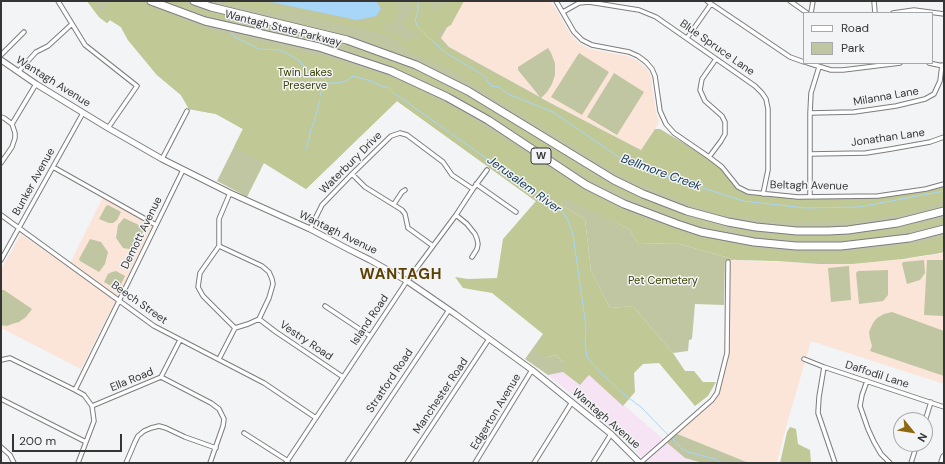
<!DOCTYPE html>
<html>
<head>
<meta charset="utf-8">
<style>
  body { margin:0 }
  #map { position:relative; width:945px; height:464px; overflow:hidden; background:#f3f4f6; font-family:"DM Sans",sans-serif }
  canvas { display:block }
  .frame { position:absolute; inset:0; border:2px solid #353536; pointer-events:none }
  .legend { position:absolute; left:803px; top:12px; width:130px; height:52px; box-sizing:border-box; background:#f3f4f6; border:1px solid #a7a8a9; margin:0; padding:5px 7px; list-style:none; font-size:12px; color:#353536 }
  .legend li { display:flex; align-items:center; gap:8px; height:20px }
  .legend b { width:20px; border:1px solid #a7a8a9 }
  .north { position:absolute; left:893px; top:412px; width:40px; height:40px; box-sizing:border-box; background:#f3f4f6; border:1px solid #a7a8a9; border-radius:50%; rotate:120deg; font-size:11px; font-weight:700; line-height:16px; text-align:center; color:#353536 }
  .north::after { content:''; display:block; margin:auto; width:14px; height:18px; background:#90680f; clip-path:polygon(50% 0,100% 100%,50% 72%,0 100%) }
  .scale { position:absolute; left:12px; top:434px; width:110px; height:18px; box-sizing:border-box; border:2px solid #353536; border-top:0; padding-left:5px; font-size:12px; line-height:14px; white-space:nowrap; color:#353536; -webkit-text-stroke:3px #f3f4f6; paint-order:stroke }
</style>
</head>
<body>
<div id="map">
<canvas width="945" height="464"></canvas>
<div class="frame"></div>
<ul class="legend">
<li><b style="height:5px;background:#fff"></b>Road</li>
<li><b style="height:11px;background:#c0c6a1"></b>Park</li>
</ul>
<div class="north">N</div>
<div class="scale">200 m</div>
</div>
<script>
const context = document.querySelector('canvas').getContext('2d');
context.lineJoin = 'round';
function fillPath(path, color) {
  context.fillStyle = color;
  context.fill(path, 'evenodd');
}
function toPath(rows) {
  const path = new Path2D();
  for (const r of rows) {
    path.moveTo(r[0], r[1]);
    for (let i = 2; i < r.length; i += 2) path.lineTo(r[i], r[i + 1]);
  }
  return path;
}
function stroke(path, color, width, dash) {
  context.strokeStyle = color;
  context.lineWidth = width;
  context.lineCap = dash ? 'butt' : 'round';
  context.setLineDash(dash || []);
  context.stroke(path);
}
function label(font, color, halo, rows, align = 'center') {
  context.font = font + ' "DM Sans",sans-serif';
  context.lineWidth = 3;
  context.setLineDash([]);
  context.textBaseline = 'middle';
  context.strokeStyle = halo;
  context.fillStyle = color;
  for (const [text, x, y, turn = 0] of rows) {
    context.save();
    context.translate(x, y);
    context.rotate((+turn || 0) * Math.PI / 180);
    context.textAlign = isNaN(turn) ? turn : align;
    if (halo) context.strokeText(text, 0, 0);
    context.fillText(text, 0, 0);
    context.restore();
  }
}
fillPath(toPath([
  [563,372,580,385,589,375,685,458,703,463,647,463,620,434,548,375]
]), '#f6e3f4');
fillPath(toPath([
  [462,1,551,1,571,35,580,44,590,49,627,56,636,60,643,65,649,71,651,78,656,112,659,123,641,150,544,99,449,47,441,38],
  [103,197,153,226,81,369,1,328,1,269,21,234,68,267],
  [944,253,944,384,811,341,786,427,777,463,749,463,675,433,717,393,726,354,728,260,837,264,905,259]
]), '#fbe5d8');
fillPath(toPath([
  [87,1,462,1,441,38,449,47,540,97,518,70,518,67,548,48,551,53,555,63,555,75,552,84,547,92,541,98,641,150,655,129,660,129,692,148,708,161,745,194,878,198,944,185,944,252,935,254,853,264,819,264,735,258,565,196,541,205,397,101,306,189,264,163,247,197,217,181,243,129,216,114,189,109,181,95,157,75,128,40,121,27,110,20,107,23,99,17],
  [579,53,609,72,582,115,551,97],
  [614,73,644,92,617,135,587,117],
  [565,197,629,229,639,244,676,243,736,260,725,260,724,305,695,304,692,339,689,340,688,351,673,353,633,306,610,308,591,271,585,219,561,205],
  [108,205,121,212,117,220,113,223,109,223,99,219,106,206],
  [124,218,143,227,144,230,134,250,123,248,116,238,118,225],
  [90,239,101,242,108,252,105,264,99,272,80,261,79,259],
  [924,260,925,273,920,280,907,284,902,264,903,262],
  [927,260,944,260,944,316,924,315],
  [849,266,851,300,831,302,828,268],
  [888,270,888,295,883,301,859,304,856,273,858,271],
  [116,271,125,276,119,288,116,289,104,282,108,274,112,272],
  [1,290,4,290,32,309,26,317,19,322,12,324,7,326,1,325],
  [892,312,944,331,944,376,870,351,872,346,870,339,869,332,873,323,877,318,884,314],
  [543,334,546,358,556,355,563,362,563,372,548,375,525,359],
  [675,433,749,463,703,463,685,458,665,441]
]), '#c0c6a1');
fillPath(toPath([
  [87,1,94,1,99,11,102,12,104,12,107,7,109,1,142,1,156,9,213,31,324,57,394,78,453,107,592,194,641,217,690,234,768,250,817,253,868,250,930,241,944,236,944,252,903,259,861,263,736,260,676,243,639,244,629,229,565,198,561,205,585,219,591,271,610,308,633,306,673,353,685,371,694,371,703,382,716,382,708,396,695,406,659,363,643,364,634,373,635,392,623,406,589,375,580,385,563,372,563,362,556,355,546,358,535,351,543,334,492,293,463,288,455,277,468,279,497,278,503,239,536,201,397,101,306,189,264,163,234,147,243,129,216,114,189,109,181,95,157,75,128,40,121,27,110,20,107,23,99,17],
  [168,1,180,1,193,7,218,14,309,35,346,46,378,57,433,78,499,116,563,155,597,177,624,191,664,209,693,219,724,228,725,229,723,231,691,221,664,212,596,182,564,163,555,156,536,146,520,133,494,116,434,83,408,73,388,63,364,54,337,44,210,16],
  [223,1,259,1,276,6,359,22,378,17,381,11,382,7,377,1,396,1,398,13,395,20,391,25,385,23,382,28,388,30,392,33,398,33,402,39,407,42,413,37,417,37,422,34,411,31,405,28,404,21,405,18,414,10,411,4,408,1,431,1,432,14,438,7,451,2,452,1,464,1,451,25,437,33,438,37,443,44,447,47,485,69,641,151,657,130,660,130,722,167,738,187,748,192,798,197,878,196,926,189,944,184,944,201,904,214,847,222,778,221,748,218,718,214,628,179,472,84,455,72,404,49,402,45,387,35,360,28,323,20,303,13,289,11,275,13,225,3],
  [944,220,944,223,868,238,831,240,779,238,740,233,735,231,736,229,758,233,789,235,851,235,877,232,914,224],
  [790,427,796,429,798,444,810,450,811,463,780,463,787,432]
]), '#c0c895');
fillPath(toPath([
  [266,1,376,1,381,9,376,16,357,20]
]), '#a7d6f9');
stroke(toPath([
  [220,1,220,3],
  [418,1,418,12,415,20,418,27,430,39,446,53,480,73,485,77,488,82,492,86,499,87,508,94,553,112,620,158,675,179,743,201,806,208,859,207,944,191],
  [231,32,235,37,259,49,280,50,288,54,298,60,305,67,310,74,323,78,328,83,338,83,346,81,353,76,371,81,383,87,388,87,394,93,559,210,566,216,572,231,574,241,586,327,585,344,587,357,602,374,626,396,641,407,669,436],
  [320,96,322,88,327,83],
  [306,149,309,139,311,129,314,122,320,100],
  [672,438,682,449,688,452,715,459,722,463]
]), '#a7d6f9', 1);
const street = toPath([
  [58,1,85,45,137,86,108,128],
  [556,1,574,32,582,40,592,45,629,52,638,56,646,62,652,69,655,76,660,111,666,124,674,133,709,157,722,167,738,187,748,192,798,197,878,196,926,189,944,184],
  [707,1,790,57,804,62],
  [790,1,807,13],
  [874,1,875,13],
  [563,12,579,3,589,2,639,10,656,17,755,86,762,93,766,99,768,109,768,170,763,194],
  [811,13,813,1],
  [893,13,914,10,944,14],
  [687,38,711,4],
  [1,55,24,32],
  [808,63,831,70,843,70,900,63],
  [929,63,943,66],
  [18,72,36,52,48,46,72,24],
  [810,113,854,112,896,106,925,99,934,94,940,81,942,65],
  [1,117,4,118,12,124,15,133,15,138,12,147,1,163],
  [12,124,36,84],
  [810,154,866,153,891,149,930,142,944,137],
  [709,157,721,141,725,134,725,122,722,116,705,101,700,90,702,79,716,59],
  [162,159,187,111],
  [53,167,156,225],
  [352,174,365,187,402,210,405,214,408,228,411,230,433,246],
  [476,184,516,212],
  [230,193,219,219,219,246,200,273,198,287,203,296,235,328],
  [810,197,810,113,811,93,819,67],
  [394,204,402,192,405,190],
  [1,215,154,326,264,383,316,418],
  [456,215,467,224,475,234,477,239,478,244,477,249,472,257],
  [310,229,322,205,352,174,391,136,400,133,407,135,443,162,452,175,473,189],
  [219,246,262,266,269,272,272,279,273,284,269,298,259,319,248,324,235,328],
  [1,260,83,113],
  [325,306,370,336],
  [259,319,276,332,343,377],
  [219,359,235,328],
  [804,359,824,367,944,407],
  [1,360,10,358,75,390,84,395,92,406],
  [824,367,819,397,818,413,835,463],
  [161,377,211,403,219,409,224,419,223,426,210,463],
  [867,381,862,395,860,406,868,429,874,442,881,454,890,463],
  [75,390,119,301,183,170],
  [1,399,86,442],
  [92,406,161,377,180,340],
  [925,421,931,402],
  [244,433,288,461],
  [1,447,10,455,14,463],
  [78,463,94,421,92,406],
  [126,463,135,442,138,436,144,431,151,428,159,426,166,428,185,437,216,448],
  [286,463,407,281,456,215,473,189,487,170],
  [347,463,449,310],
  [407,463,489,339],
  [475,463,532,370],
  [534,463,572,402],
  [593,463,611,434],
  [640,463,712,400,717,393,727,353,728,262],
  [911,463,917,444]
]);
const secondary = toPath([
  [1,60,36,84,108,128,162,159,230,193,310,229,348,249,370,260,407,281,455,314,532,370,611,434,640,463]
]);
const primary = toPath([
  [942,463,944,457]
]);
const highway = toPath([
  [151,1,205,21,319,47,391,71,447,97,488,120,586,185,624,204,677,224,701,232,754,242,796,246,841,246,909,238,944,229],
  [194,1,211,7,347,40,416,65,468,91,614,180,643,194,687,211,728,222,756,227,797,231,828,231,848,230,897,223,944,211]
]);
stroke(street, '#7d7d7f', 5.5);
stroke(secondary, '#7d7d7f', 7);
stroke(primary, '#7d7d7f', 8);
stroke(highway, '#7d7d7f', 9);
stroke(street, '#fff', 3.5);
stroke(secondary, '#fff', 5);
stroke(primary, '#fff', 6);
stroke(highway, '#fff', 7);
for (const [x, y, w] of [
  [541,156,20]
]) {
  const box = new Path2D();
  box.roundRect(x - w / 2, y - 8, w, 16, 3);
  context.fillStyle = '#f3f4f6';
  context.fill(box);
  stroke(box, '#353536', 1);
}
label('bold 10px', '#353536', null, [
  ["W",541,156]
]);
label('11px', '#353536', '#f3f4f6', [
  ["Wantagh State Parkway",283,29,14],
  ["Blue Spruce Lane",717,48,35],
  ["Wantagh Avenue",53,82,32],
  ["Milanna Lane",886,97,-10],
  ["Jonathan Lane",888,138,-8],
  ["Waterbury Drive",351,163,-45],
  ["Bunker Avenue",34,182,-61],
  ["Beltagh Avenue",809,186,1],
  ["Demott Avenue",142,233,-64],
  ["Wantagh Avenue",338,233,26],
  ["Beech Street",139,303,35],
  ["Island Road",370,320,-56],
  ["Vestry Road",306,341,34],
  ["Daffodil Lane",877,375,18],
  ["Ella Road",132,380,-22],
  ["Stratford Road",390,381,-56],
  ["Manchester Road",441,396,-56],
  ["Edgerton Avenue",496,412,-59],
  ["Wantagh Avenue",606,419,41]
]);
label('11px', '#3e4306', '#f3f4f6', [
  ["Twin Lakes",305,73],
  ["Preserve",305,86],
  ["Pet Cemetery",663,281]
]);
label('italic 12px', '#12364e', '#f3f4f6', [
  ["Bellmore Creek",661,173,20],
  ["Jerusalem River",524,185,36]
]);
context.letterSpacing = '1px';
label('bold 15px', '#5c4002', '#f3f4f6', [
  ["WANTAGH",401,275]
]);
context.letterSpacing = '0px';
</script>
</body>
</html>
